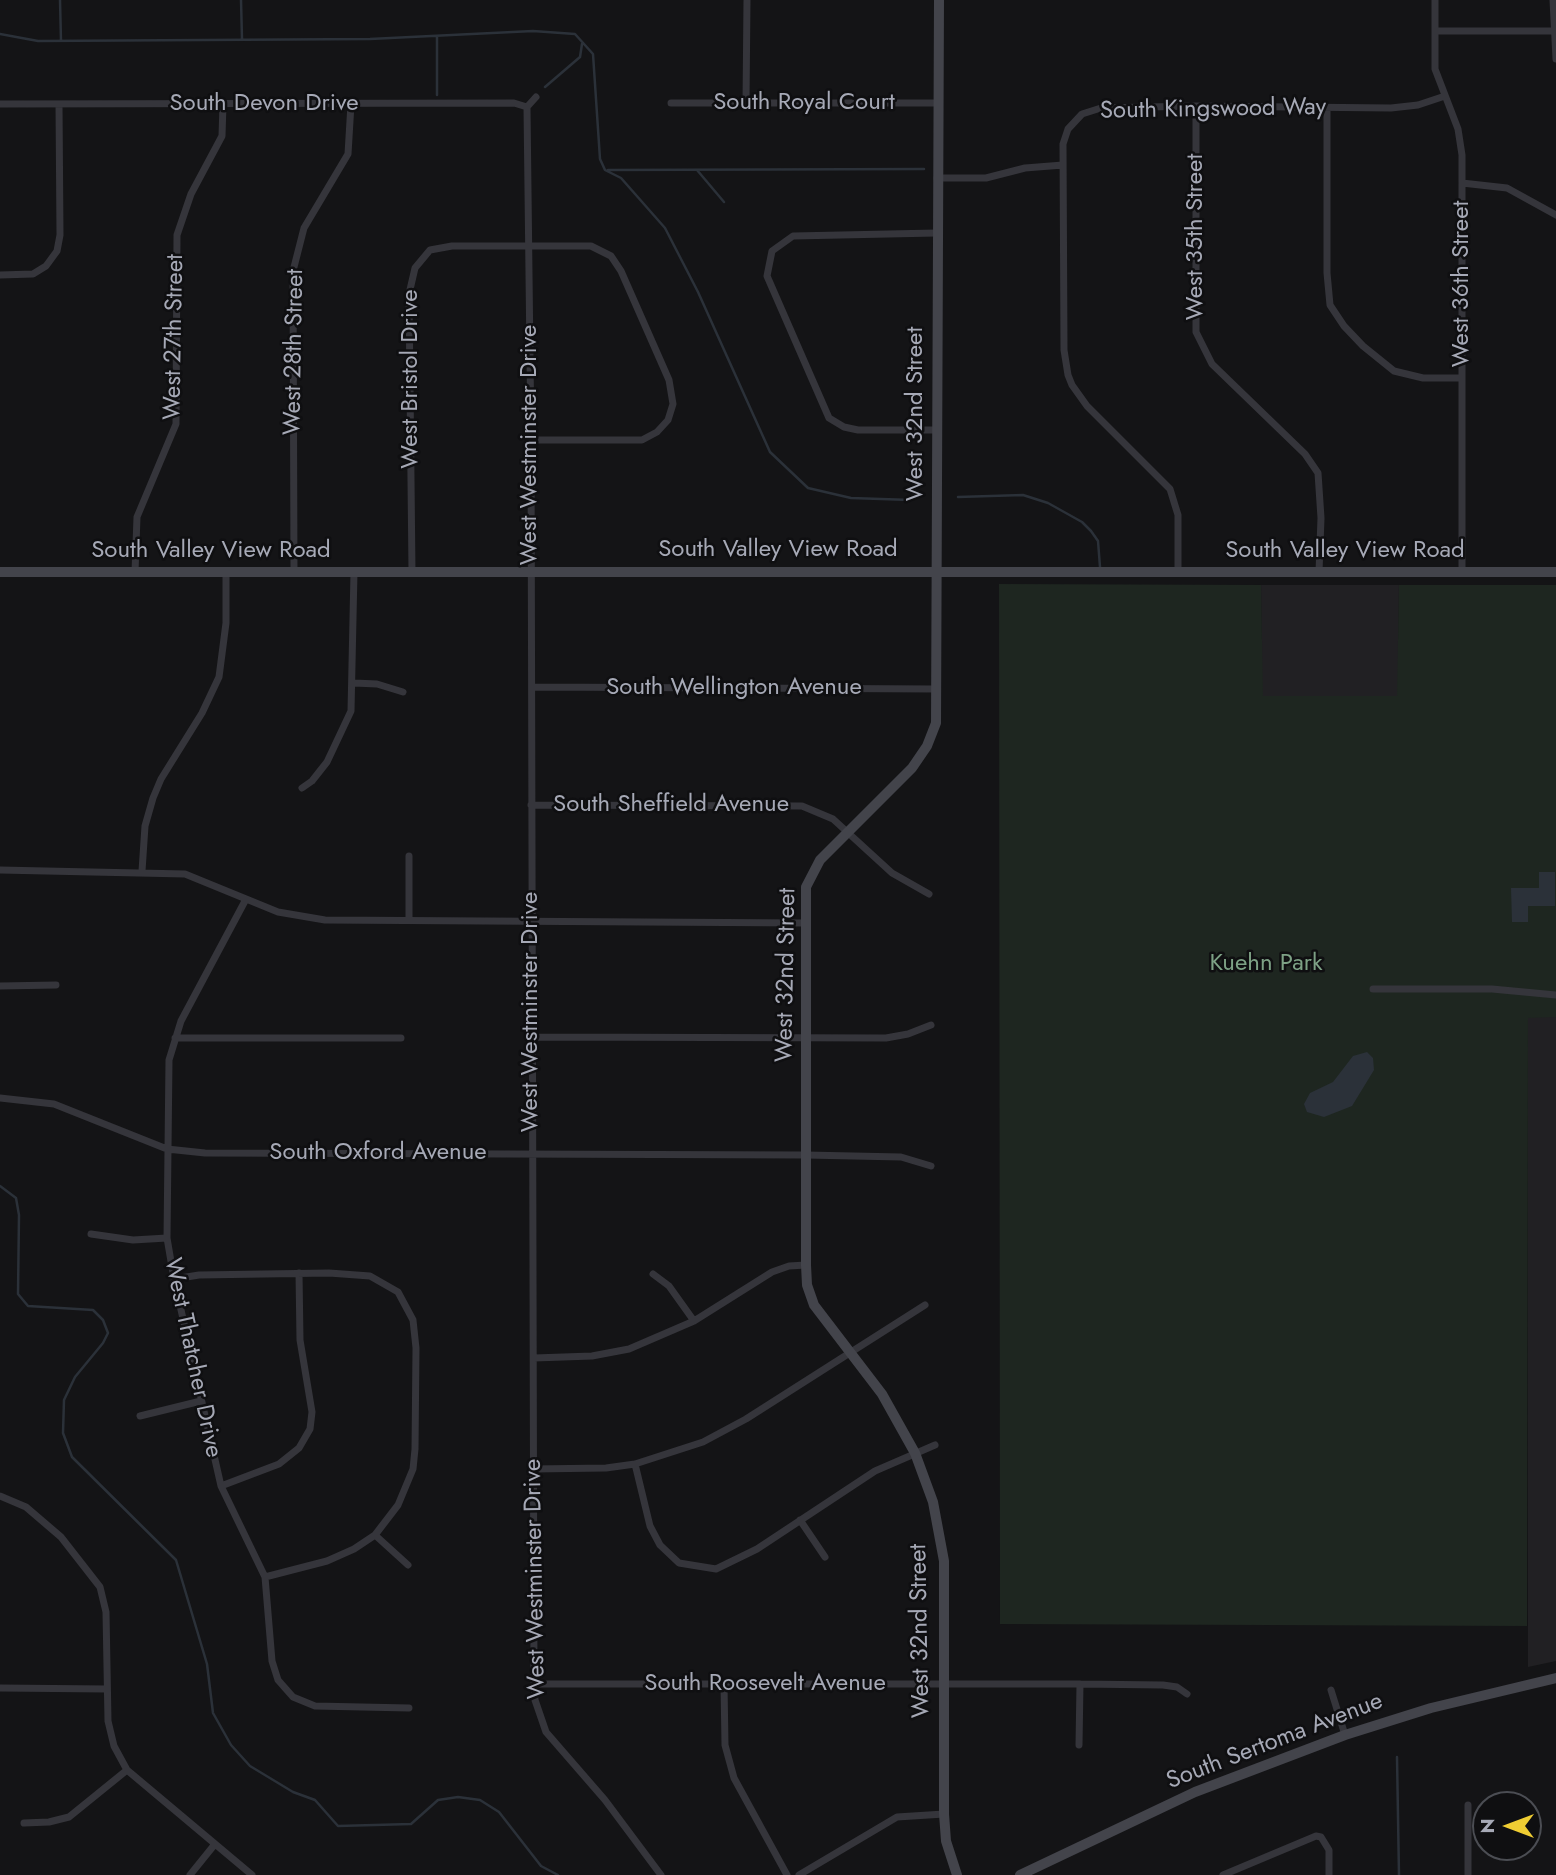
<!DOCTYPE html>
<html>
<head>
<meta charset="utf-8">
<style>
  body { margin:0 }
  #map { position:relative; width:1556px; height:1875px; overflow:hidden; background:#141416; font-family:Jost,sans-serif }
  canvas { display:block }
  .north { position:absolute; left:1472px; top:1791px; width:70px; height:70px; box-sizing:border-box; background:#0f0f11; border:2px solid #4b4d53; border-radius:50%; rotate:270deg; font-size:19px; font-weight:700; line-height:28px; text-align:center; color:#a6a9b6 }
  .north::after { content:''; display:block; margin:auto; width:24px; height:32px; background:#efcd33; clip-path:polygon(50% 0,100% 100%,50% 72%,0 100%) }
</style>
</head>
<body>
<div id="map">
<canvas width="1556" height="1875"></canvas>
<div class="north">N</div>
</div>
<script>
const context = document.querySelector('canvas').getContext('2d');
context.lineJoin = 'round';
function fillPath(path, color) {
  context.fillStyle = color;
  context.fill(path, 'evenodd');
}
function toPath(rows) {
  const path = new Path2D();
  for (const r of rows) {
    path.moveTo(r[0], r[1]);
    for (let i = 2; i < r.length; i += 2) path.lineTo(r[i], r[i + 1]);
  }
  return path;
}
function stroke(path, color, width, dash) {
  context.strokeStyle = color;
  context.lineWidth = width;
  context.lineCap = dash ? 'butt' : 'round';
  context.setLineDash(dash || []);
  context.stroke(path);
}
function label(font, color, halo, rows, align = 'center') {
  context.font = font + ' Jost,sans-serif';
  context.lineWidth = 5;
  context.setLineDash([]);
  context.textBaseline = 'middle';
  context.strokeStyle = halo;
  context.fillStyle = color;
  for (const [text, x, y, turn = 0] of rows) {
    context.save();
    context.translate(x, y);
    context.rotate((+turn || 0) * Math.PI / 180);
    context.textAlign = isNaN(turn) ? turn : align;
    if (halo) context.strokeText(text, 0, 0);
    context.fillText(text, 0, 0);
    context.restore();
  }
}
fillPath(toPath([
  [1261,585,1399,585,1398,696,1262,696],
  [1528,1017,1556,1017,1556,1661,1528,1667]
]), '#212023');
fillPath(toPath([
  [999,584,1261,585,1263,696,1397,696,1399,585,1556,585,1556,1017,1528,1018,1527,1626,1000,1624]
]), '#1e2620');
fillPath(toPath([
  [1539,872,1555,872,1555,906,1528,906,1528,922,1512,922,1511,888,1539,888],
  [1367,1052,1373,1058,1374,1070,1352,1106,1324,1117,1307,1112,1304,1104,1310,1093,1333,1082,1353,1056]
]), '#2b3139');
stroke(toPath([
  [60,0,61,41],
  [241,0,242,39],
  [0,34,38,41,370,39,533,31,575,34,593,54,600,159,605,170,621,178,665,228,698,292,770,452,808,488,851,498,911,500],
  [545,87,580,57,582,44],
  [437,95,437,36],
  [608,170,924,169],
  [697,170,724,202],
  [958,497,1023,495,1048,503,1082,522,1091,531,1098,541,1100,567],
  [0,1186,16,1198,19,1215,18,1294,28,1306,93,1310,103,1320,108,1333,103,1343,75,1377,64,1400,63,1433,72,1457,176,1560,207,1664,213,1713,231,1745,250,1766,293,1792,315,1800,338,1826,411,1824,438,1800,458,1797,480,1800,499,1812,541,1866,558,1875],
  [1397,1757,1399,1875]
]), '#2b3139', 2.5);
stroke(toPath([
  [1435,0,1435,69,1458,129,1462,155,1462,572],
  [1553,0,1556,59],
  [1435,31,1553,31],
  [671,103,937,103],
  [746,103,747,0],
  [0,104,514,103,527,107],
  [1196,106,1196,332,1212,364,1305,454,1318,473,1321,518,1319,572],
  [527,107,531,440,534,1684,535,1700,546,1732,605,1800,661,1875],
  [527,107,536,97],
  [1327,108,1327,273,1330,305,1344,326,1363,346,1394,371,1423,378,1462,378],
  [937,178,986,178,1025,168,1063,165],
  [1462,183,1507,188,1556,215],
  [936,233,793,236,772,251,767,276,829,418,844,427,858,430,937,430],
  [0,275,33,274,46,266,57,251,60,235,59,104],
  [294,571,293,271,304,228,348,154,351,104],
  [135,572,137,517,176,424,177,235,191,194,222,136,223,104],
  [412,572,409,294,415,268,430,250,452,246,591,246,611,256,621,271,669,380,673,404,668,420,657,432,642,440,531,440],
  [1178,572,1178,515,1170,489,1087,406,1072,385,1068,375,1064,350,1063,144,1068,129,1082,114,1101,108,1196,106,1391,108,1418,105,1445,96],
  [354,683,377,684,403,692],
  [532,687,937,689],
  [302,788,312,781,327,762,351,711,354,572],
  [531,805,802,806,833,819,892,873,929,894],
  [0,870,185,874,278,912,325,920,805,923],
  [142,871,145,826,153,798,161,779,202,713,219,677,226,623,226,572],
  [245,901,181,1021,169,1060,167,1238,174,1279,221,1486,265,1577,272,1661,278,1680,293,1697,315,1706,409,1708],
  [409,920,409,856],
  [0,986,56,985],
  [1373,989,1492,989,1556,995],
  [532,1037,886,1038,908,1034,931,1025],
  [175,1038,401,1038],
  [0,1098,54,1104,167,1149,205,1153,806,1155,901,1157,931,1166],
  [91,1234,133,1240,167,1238],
  [653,1274,669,1286,694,1321],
  [174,1279,199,1275,329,1273,370,1276,398,1292,413,1320,416,1348,415,1449,413,1469,398,1505,375,1535,354,1549,327,1561,265,1577],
  [534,1358,592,1356,629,1349,694,1321,772,1272,789,1266,806,1265],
  [140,1416,201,1401],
  [635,1464,650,1526,660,1545,679,1563,716,1569,757,1549,875,1471,935,1445],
  [533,1469,606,1468,635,1464,703,1442,746,1419,925,1305],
  [221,1486,279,1464,299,1448,310,1429,312,1412,300,1340,299,1273],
  [0,1496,26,1507,61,1537,100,1587,106,1612,108,1721,114,1746,127,1770,252,1875],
  [800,1520,825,1557],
  [375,1535,408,1565],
  [534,1684,1080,1684,1163,1685,1177,1687,1187,1694],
  [724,1684,725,1745,734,1778,787,1875],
  [0,1688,107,1689],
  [1331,1690,1345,1735],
  [1079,1745,1080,1684],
  [24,1823,49,1822,69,1817,127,1770],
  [190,1875,215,1844],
  [799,1875,897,1817,944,1814],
  [1223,1875,1316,1836,1321,1837,1329,1850,1329,1875],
  [1468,1875,1468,1805]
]), '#35353b', 7);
stroke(toPath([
  [939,0,936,723,927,746,912,768,820,860,806,887,806,1265,807,1285,814,1305,882,1394,915,1453,933,1502,944,1561,944,1814,946,1841,957,1875],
  [0,572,1556,572],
  [1020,1875,1195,1792,1345,1735,1431,1708,1556,1678]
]), '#43444b', 10);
label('24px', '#a6a9b6', '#0f0f11', [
  ["South Royal Court",804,103],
  ["South Devon Drive",264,104],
  ["South Kingswood Way",1213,110,-1],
  ["West 35th Street",1196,237,-90],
  ["West 36th Street",1462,284,-90],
  ["West 27th Street",175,337,-89],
  ["West 28th Street",295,352,-89],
  ["West Bristol Drive",411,379,-90],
  ["West 32nd Street",916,414,-90],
  ["West Westminster Drive",530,445,-90],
  ["South Valley View Road",778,550],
  ["South Valley View Road",211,551],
  ["South Valley View Road",1345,551],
  ["South Wellington Avenue",734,688],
  ["South Sheffield Avenue",671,805],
  ["West 32nd Street",787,975,-89],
  ["West Westminster Drive",531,1012,-90],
  ["South Oxford Avenue",378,1153],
  ["West Thatcher Drive",192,1358,78],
  ["West Westminster Drive",536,1579,-91],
  ["West 32nd Street",921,1631,-91],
  ["South Roosevelt Avenue",765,1684],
  ["South Sertoma Avenue",1275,1742,-21]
]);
label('24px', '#7da185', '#0f0f11', [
  ["Kuehn Park",1266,964]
]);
</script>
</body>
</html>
